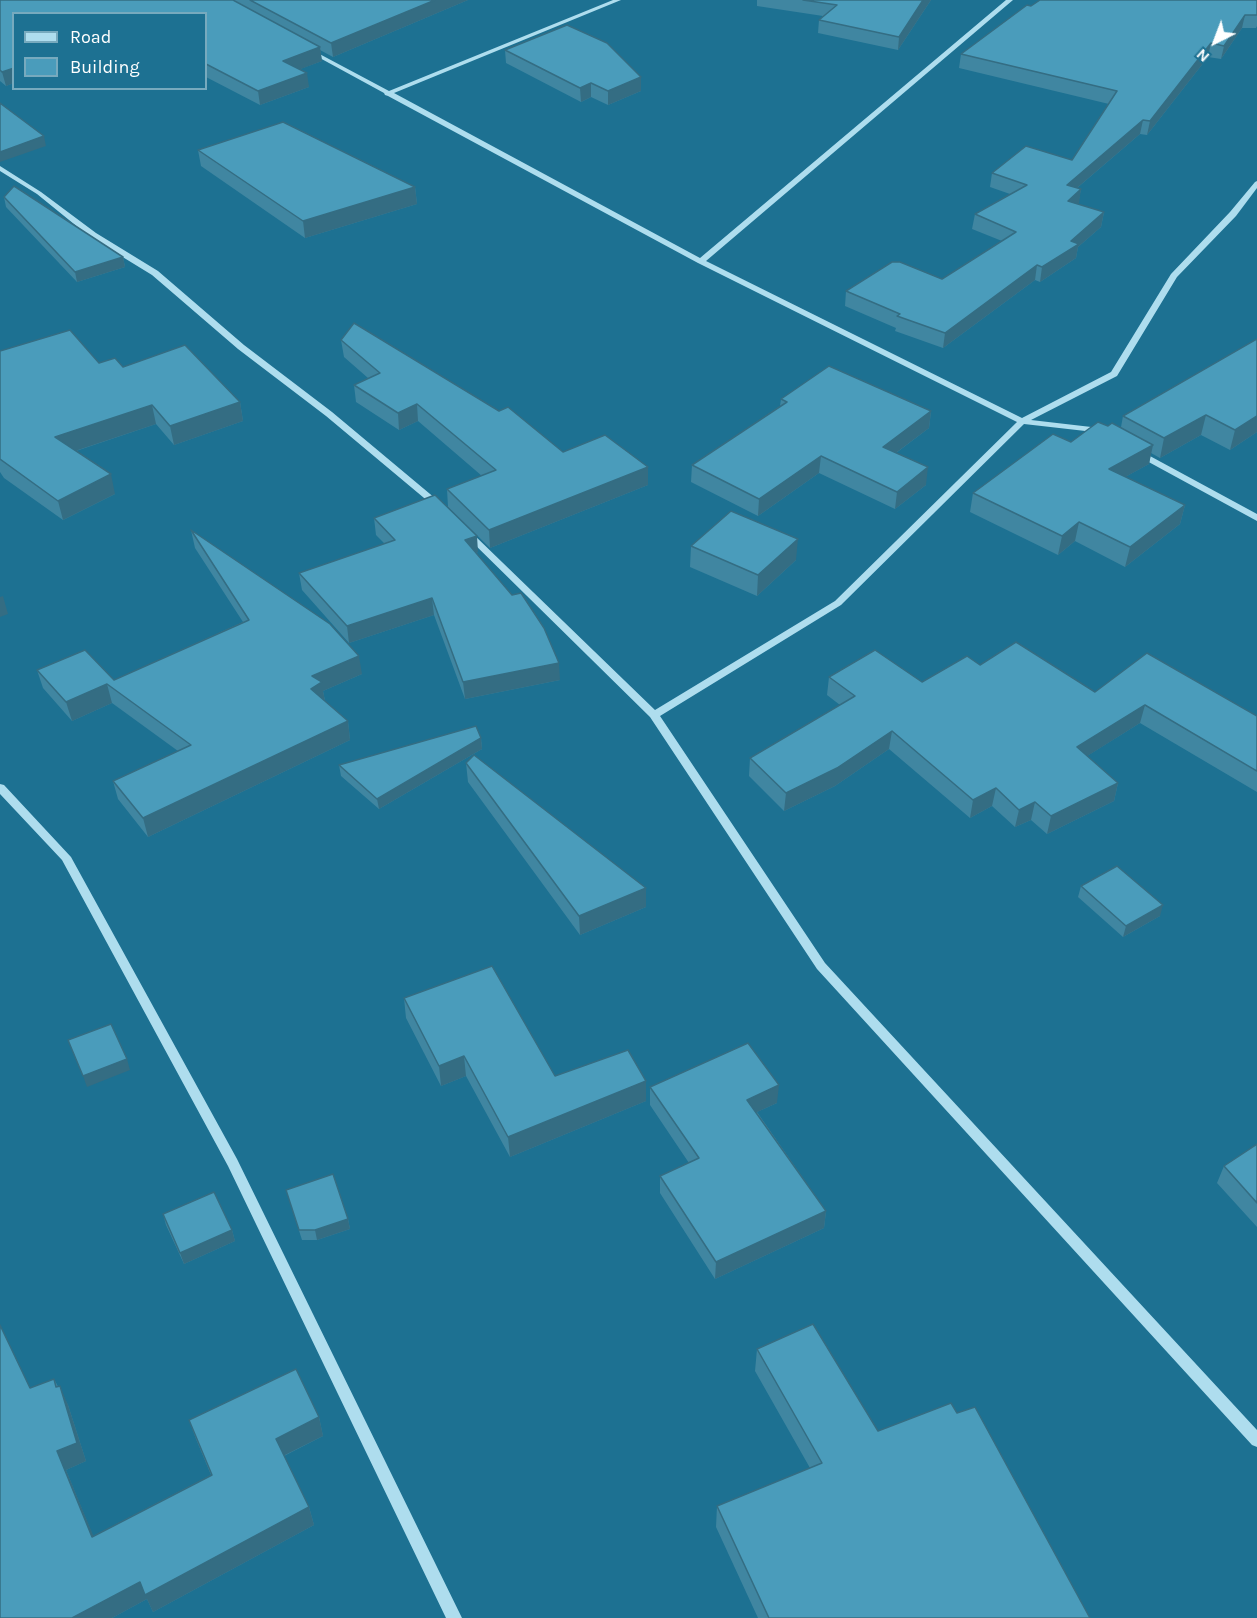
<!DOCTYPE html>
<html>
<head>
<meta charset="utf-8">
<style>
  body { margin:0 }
  #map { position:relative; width:1257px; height:1618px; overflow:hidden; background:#1d7192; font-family:Karla,sans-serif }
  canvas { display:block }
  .legend { position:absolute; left:12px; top:12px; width:195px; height:78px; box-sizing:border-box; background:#1d7192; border:2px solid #77aabe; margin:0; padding:8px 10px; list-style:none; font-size:18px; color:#fff }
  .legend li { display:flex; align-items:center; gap:12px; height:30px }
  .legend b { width:30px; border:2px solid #77aabe }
  .north { position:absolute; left:1185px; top:12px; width:60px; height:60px; -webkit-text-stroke:4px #1d7192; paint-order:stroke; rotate:222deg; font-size:16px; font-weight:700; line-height:24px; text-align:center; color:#fff }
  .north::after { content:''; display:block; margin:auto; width:21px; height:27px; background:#fff; clip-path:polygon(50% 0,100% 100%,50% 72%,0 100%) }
</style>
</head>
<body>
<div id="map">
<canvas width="1257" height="1618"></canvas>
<ul class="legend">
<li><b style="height:8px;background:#aeddee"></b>Road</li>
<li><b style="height:16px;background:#4a9cbb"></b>Building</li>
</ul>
<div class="north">N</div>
</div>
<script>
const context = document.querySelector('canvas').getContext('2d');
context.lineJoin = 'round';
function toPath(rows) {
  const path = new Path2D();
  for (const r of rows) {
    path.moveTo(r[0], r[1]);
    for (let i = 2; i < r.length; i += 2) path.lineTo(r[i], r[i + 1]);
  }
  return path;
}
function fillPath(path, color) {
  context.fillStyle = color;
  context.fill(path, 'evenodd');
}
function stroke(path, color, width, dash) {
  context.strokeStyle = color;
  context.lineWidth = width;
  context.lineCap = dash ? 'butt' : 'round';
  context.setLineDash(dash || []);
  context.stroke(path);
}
fillPath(toPath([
  [613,0,621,0,394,93,700,258,1006,0,1013,0,706,261,1022,418,1111,372,1171,274,1230,212,1255,182,1257,181,1257,188,1236,216,1177,277,1117,376,1031,420,1100,428,1104,431,1103,433,1024,424,841,605,660,716,825,963,1257,1430,1257,1447,1252,1445,817,969,650,717,465,535,469,532,472,533,655,710,835,601,1017,422,698,263,388,96,385,95,384,93,307,51,312,50,389,91,613,0],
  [0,166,41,192,96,233,158,271,244,345,332,412,442,504,442,508,436,508,326,416,238,349,152,275,90,237,37,194,0,171,0,166],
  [1137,449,1257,514,1257,521,1134,454,1134,450,1137,449],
  [0,784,4,785,71,857,237,1159,462,1618,446,1618,228,1166,62,860,0,794,0,784]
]), '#aeddee');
fillPath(toPath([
  [0,0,468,0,333,57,320,50,322,61,300,69,309,87,260,105,206,77,206,14,14,14,14,83,6,86,0,81],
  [757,0,931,0,898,50,818,33,819,20,823,16,757,6],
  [1257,0,1257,26,1256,28,1242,28,1221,59,1208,57,1147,135,1140,134,1077,188,1081,189,1078,204,1104,212,1101,227,1078,247,1076,258,1040,282,1035,280,943,348,895,331,896,328,845,306,846,291,942,279,1002,241,972,229,975,214,1010,194,990,187,992,173,1072,160,1109,104,959,68,961,54,1031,6],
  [505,50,641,91,608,105,591,97,581,102,506,63],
  [198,150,415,187,417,204,305,238,201,166],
  [4,197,123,257,125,267,77,282,6,207],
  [1257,339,1257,432,1230,450,1201,435,1160,458,1151,453,1149,464,1125,477,1185,505,1180,524,1125,567,1075,541,1058,555,970,512,973,493,1071,442,1108,426,1121,427,1123,416],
  [341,340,563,452,648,467,648,485,490,548,448,507,447,489,482,476,418,421,399,430,356,402,354,385,368,378,344,357],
  [0,351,99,363,123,367,240,402,243,421,174,445,156,424,76,451,115,494,63,520,4,478,0,472],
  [781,399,931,411,929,428,896,453,926,485,895,509,819,473,758,516,691,482,692,465,780,406],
  [374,518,478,552,476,553,560,680,465,699,434,615,349,643,302,590,299,573,385,544,376,535],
  [191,530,362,674,323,691,325,701,348,721,350,740,148,837,118,799,113,781,178,751,112,703,72,721,43,688,37,670,114,680,243,622,195,548],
  [691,546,796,560,757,596,690,567],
  [980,665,1095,692,1257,716,1257,792,1140,723,1087,756,1118,783,1114,801,1047,834,1031,820,1015,827,992,806,970,818,889,749,835,786,784,811,749,776,750,758,840,705,827,695,829,677,922,682],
  [481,738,482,749,379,809,341,776,339,765],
  [466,763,646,907,580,935,468,782],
  [1081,886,1160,916,1123,937,1078,897],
  [404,998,555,1076,646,1101,510,1157,466,1076,441,1086,406,1018],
  [650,1087,777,1103,757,1112,826,1211,824,1228,715,1279,660,1193,660,1176,689,1163,650,1105],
  [1257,1144,1257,1227,1217,1183,1224,1166],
  [286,1190,348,1219,350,1229,317,1240,302,1240],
  [163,1214,232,1230,235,1241,184,1264,166,1225],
  [757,1349,878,1431,957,1413,1090,1618,758,1618,716,1527,717,1506,810,1468,755,1371],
  [54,1379,68,1405,86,1461,66,1470,93,1536,211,1475,196,1439,189,1420,319,1417,323,1436,284,1456,309,1507,314,1525,153,1612,147,1599,112,1618,30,1388]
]), '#4086a1');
fillPath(toPath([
  [435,0,468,0,333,57,331,43],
  [923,0,931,0,898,50,899,37],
  [1245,15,1242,28,1221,59,1224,46],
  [1211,43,1208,57,1147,135,1150,121],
  [320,47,322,61,285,75,283,61],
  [14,68,14,83,6,86,2,72],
  [307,73,309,87,260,105,258,91],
  [641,77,641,91,608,105,608,91],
  [591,83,591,97,581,102,580,88],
  [1143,120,1140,134,1064,199,1067,185],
  [44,136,46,146,0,162,0,152],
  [415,187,417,204,305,238,303,221],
  [1081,189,1079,203,1066,215,1068,201],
  [1104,212,1101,227,1078,247,1076,258,1040,282,1042,267],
  [123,257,125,267,77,282,75,272],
  [1037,265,1035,280,943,348,945,333],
  [240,402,243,421,174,445,170,426],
  [417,404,418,421,399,430,398,413],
  [152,405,156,424,60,456,55,437],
  [931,411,929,428,881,464,883,447],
  [1206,415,1201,435,1160,458,1164,438],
  [1257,416,1257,432,1230,450,1235,430],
  [1153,445,1149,464,1105,488,1109,469],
  [821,456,819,473,758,516,759,499],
  [648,467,648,485,490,548,489,530],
  [928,467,926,485,895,509,897,492],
  [111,474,115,494,63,520,58,501],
  [1185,505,1180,524,1125,567,1130,547],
  [1079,522,1075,541,1058,555,1062,536],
  [477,536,478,552,466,557,465,540],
  [798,539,796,560,757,596,758,575],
  [3,596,8,614,0,617,0,597],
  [432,598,434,615,349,643,347,626],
  [359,656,362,674,323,691,325,701,311,689,312,676],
  [559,663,560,680,465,699,463,682],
  [107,684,112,703,72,721,66,702],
  [1145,705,1140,723,1073,765,1077,747],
  [348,721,350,740,148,837,143,818],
  [892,731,889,749,835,786,784,811,786,793],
  [481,738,482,749,379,809,377,799],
  [1118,783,1114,801,1047,834,1051,816],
  [996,788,992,806,970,818,973,800],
  [1035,802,1031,820,1015,827,1019,810],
  [646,888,646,907,580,935,579,916],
  [1163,905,1160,916,1123,937,1126,926],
  [464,1056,466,1076,441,1086,439,1066],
  [127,1059,130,1070,87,1087,83,1076],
  [646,1081,646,1101,510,1157,508,1137],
  [779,1085,777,1103,746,1117,747,1100],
  [826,1211,824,1228,715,1279,716,1262],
  [348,1219,350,1229,317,1240,315,1230],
  [232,1230,235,1241,184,1264,180,1253],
  [60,1386,68,1405,86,1461,66,1470,101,1554,92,1537,57,1451],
  [319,1417,323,1436,281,1457,276,1439],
  [309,1507,314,1525,153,1612,147,1599,112,1618,72,1618,140,1582]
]), '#346d83');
const building = toPath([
  [0,0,233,0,320,47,283,61,307,73,258,91,206,64,206,14,14,14,14,68,2,72,0,70,0,0],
  [250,0,435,0,331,43,250,0],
  [803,0,923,0,899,37,819,20,837,5,803,0],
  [1040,0,1257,0,1257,15,1245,15,1224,46,1211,43,1150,121,1143,120,1067,185,1081,189,1068,201,1104,212,1071,241,1079,244,1042,267,1037,265,945,333,897,316,900,314,846,291,892,262,900,262,942,279,1016,232,975,214,1027,185,992,173,1026,146,1072,160,1117,91,961,54,1027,5,1031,6,1040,0],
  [567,25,607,43,641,77,608,91,591,83,580,88,505,50,567,25],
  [0,103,44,136,0,152,0,103],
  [283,122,415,187,303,221,198,150,283,122],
  [14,186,123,257,75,272,4,197,14,186],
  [354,323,499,411,508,407,563,452,605,435,648,467,489,530,447,489,496,470,417,404,398,413,354,385,380,373,341,340,354,323],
  [70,330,99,363,115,358,123,367,185,345,240,402,170,426,152,405,55,437,111,474,58,501,0,459,0,351,70,330],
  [1257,339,1257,416,1235,430,1206,415,1164,438,1123,416,1257,339],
  [829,366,931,411,883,447,928,467,897,492,821,456,759,499,692,465,787,402,781,399,829,366],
  [1098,422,1108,426,1112,423,1153,445,1109,469,1185,505,1130,547,1079,522,1062,536,973,493,1053,434,1071,442,1098,422],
  [435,495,477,536,465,540,512,595,521,593,544,628,559,663,463,682,432,598,347,626,299,573,395,540,374,518,435,495],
  [731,511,798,539,758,575,691,546,731,511],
  [191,530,330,624,359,656,312,676,322,682,311,689,348,721,143,818,113,781,191,745,107,684,66,702,37,670,85,650,114,680,249,620,191,530],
  [1016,642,1095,692,1147,653,1257,716,1257,771,1145,705,1077,747,1118,783,1051,816,1035,802,1019,810,996,788,973,800,892,731,837,768,786,793,750,758,855,696,829,677,875,650,922,682,967,656,980,665,1016,642],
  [476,726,481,738,377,799,339,765,476,726],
  [474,755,646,888,579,916,466,763,474,755],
  [1117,866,1163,905,1126,926,1081,886,1117,866],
  [492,966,555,1076,628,1050,646,1081,508,1137,464,1056,439,1066,404,998,492,966],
  [111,1024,127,1059,83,1076,68,1040,111,1024],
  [748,1043,779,1085,747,1100,826,1211,716,1262,660,1176,699,1158,650,1087,748,1043],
  [1257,1144,1257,1203,1224,1166,1257,1144],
  [333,1174,348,1219,315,1230,299,1230,286,1190,333,1174],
  [214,1192,232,1230,180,1253,163,1214,214,1192],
  [813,1324,878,1431,951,1403,957,1413,975,1407,1090,1618,769,1618,717,1506,822,1463,757,1349,813,1324],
  [0,1325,30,1388,54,1379,56,1387,60,1386,77,1443,57,1451,92,1537,212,1475,189,1420,296,1369,319,1417,276,1439,309,1507,145,1595,140,1582,72,1618,0,1618,0,1325]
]);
fillPath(building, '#4a9cbb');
stroke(building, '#346d83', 1.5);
</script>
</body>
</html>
